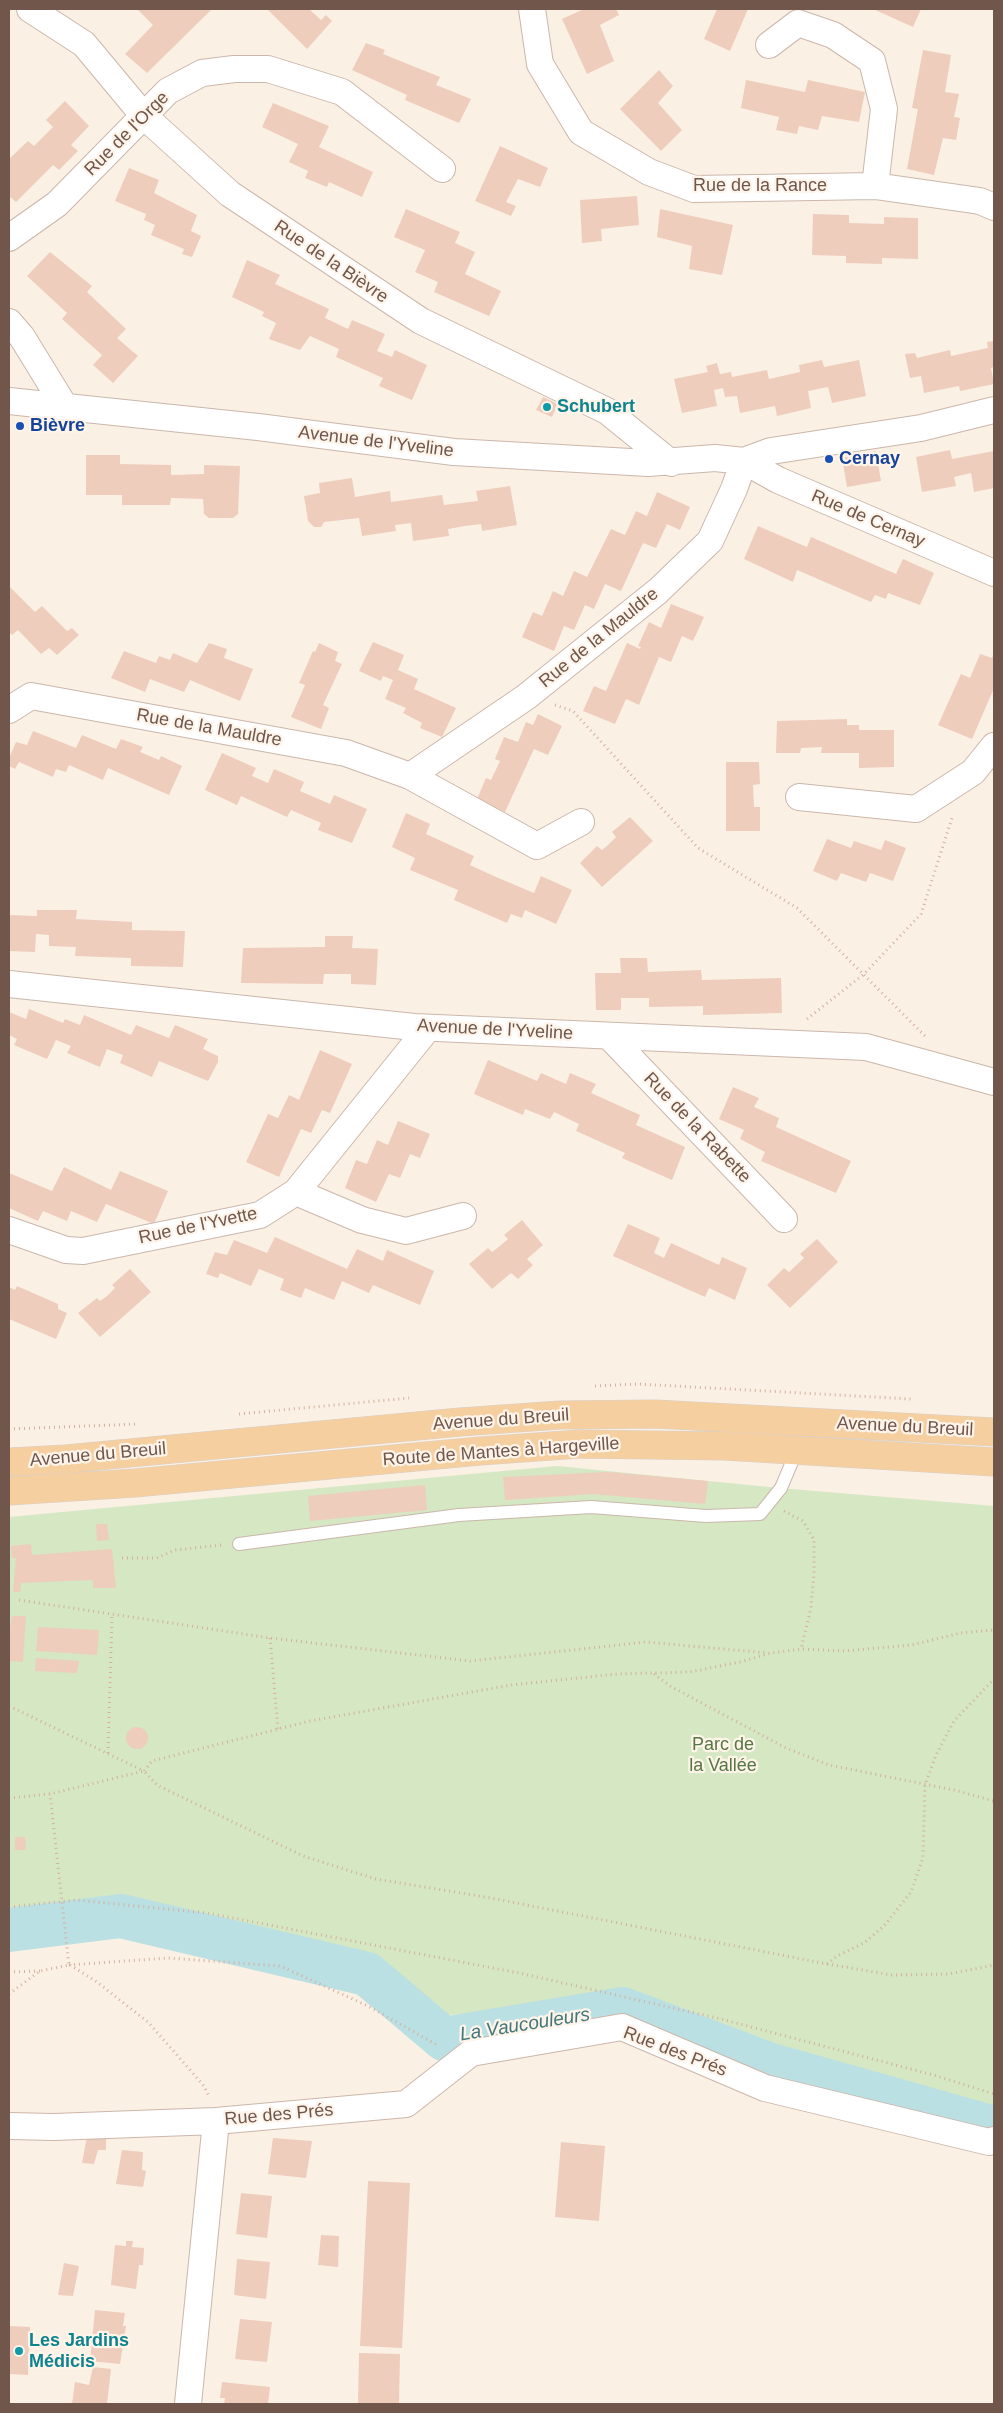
<!DOCTYPE html>
<html>
<head>
<meta charset="utf-8">
<style>
  body { margin:0 }
  #map { position:relative; width:1003px; height:2413px; overflow:hidden; background:#fbf0e4; font-family:Arial,sans-serif }
  canvas { display:block }
  .frame { position:absolute; inset:0; border:10px solid #71564b; pointer-events:none }
</style>
</head>
<body>
<div id="map">
<canvas width="1003" height="2413"></canvas>
<div class="frame"></div>
</div>
<script>
const context = document.querySelector('canvas').getContext('2d');
context.lineJoin = 'round';
function fillPath(path, color) {
  context.fillStyle = color;
  context.fill(path, 'evenodd');
}
function toPath(rows) {
  const path = new Path2D();
  for (const r of rows) {
    if (r.length === 3) {
      path.moveTo(r[0] + r[2], r[1]);
      path.arc(r[0], r[1], r[2], 0, 2 * Math.PI);
      continue;
    }
    path.moveTo(r[0], r[1]);
    for (let i = 2; i < r.length; i += 2) path.lineTo(r[i], r[i + 1]);
  }
  return path;
}
function stroke(path, color, width, dash) {
  context.strokeStyle = color;
  context.lineWidth = width;
  context.lineCap = dash ? 'butt' : 'round';
  context.setLineDash(dash || []);
  context.stroke(path);
}
function label(font, color, halo, rows, align = 'center') {
  context.font = font + ' Arial,sans-serif';
  context.lineWidth = 4.5;
  context.setLineDash([]);
  context.textBaseline = 'middle';
  context.strokeStyle = halo;
  context.fillStyle = color;
  for (const [text, x, y, turn = 0] of rows) {
    context.save();
    context.translate(x, y);
    context.rotate((+turn || 0) * Math.PI / 180);
    context.textAlign = isNaN(turn) ? turn : align;
    if (halo) context.strokeText(text, 0, 0);
    context.fillText(text, 0, 0);
    context.restore();
  }
}
fillPath(toPath([
  [557,1466,779,1488,994,1506,994,2117,665,2020,598,2005,435,2016,360,1960,172,1925,9,1947,9,1517]
]), '#d5e7c3');
stroke(toPath([
  [9,1930,121,1916,367,1974,444,2039,623,2009,771,2065,994,2128]
]), '#bae0e3', 44);
fillPath(toPath([
  [137,9,212,9,147,73,125,54,153,25],
  [267,9,309,9,321,20,326,15,332,21,307,49],
  [584,9,616,9,619,15,600,25,614,61,587,74,562,19],
  [717,9,748,9,730,51,704,39],
  [873,9,921,9,913,27],
  [366,43,385,50,383,54,440,77,436,85,471,99,459,123,405,100,407,95,352,70],
  [923,50,951,55,945,92,959,94,954,117,960,118,956,140,943,138,934,175,907,169,918,109,912,108],
  [659,70,673,86,658,103,682,130,661,151,620,109],
  [746,80,805,92,808,80,865,92,859,122,822,116,818,130,799,126,797,134,776,130,779,117,741,108],
  [65,101,89,126,71,145,78,151,59,170,53,165,16,202,9,196,9,159,28,141,34,146,53,127,46,120],
  [273,103,329,126,319,147,373,172,362,197,329,182,327,187,305,178,308,171,289,162,298,144,262,127],
  [500,146,548,168,540,187,518,179,506,202,516,206,511,216,475,201],
  [129,168,159,180,154,193,197,215,191,231,201,236,192,257,182,254,184,249,151,235,155,225,144,220,146,214,115,201],
  [637,196,639,225,601,229,602,241,582,243,580,200],
  [406,209,460,232,455,243,475,252,465,274,501,291,489,316,434,292,438,282,415,272,425,250,394,237],
  [660,209,733,225,722,275,689,269,692,246,657,237],
  [813,214,849,215,849,223,884,224,884,217,918,218,918,259,882,258,882,264,846,263,846,256,812,255],
  [50,252,92,286,87,292,126,329,117,338,138,356,113,383,93,365,102,355,62,319,67,313,27,276],
  [247,260,280,275,275,284,329,309,325,318,348,329,352,320,385,334,377,351,392,357,395,350,427,365,412,400,379,386,383,378,336,357,339,349,310,336,300,350,269,339,276,323,262,316,264,312,232,297],
  [994,341,994,367,991,368,994,384,960,391,959,386,924,393,921,376,910,378,905,354,915,353,917,358,950,350,951,356,988,348,987,342],
  [822,360,824,367,859,360,866,396,832,403,828,387,808,391,811,408,777,416,775,406,740,413,737,396,725,397,723,388,714,390,717,406,682,413,674,379,708,372,706,366,717,363,720,374,731,372,732,377,767,370,769,379,800,372,799,365],
  [543,397,558,404,552,417,536,410],
  [950,450,952,459,994,451,994,488,974,492,971,473,954,477,956,486,922,492,916,457],
  [876,451,881,481,847,487,842,458],
  [86,455,120,455,120,464,171,465,171,475,204,474,204,465,240,466,238,514,233,518,209,518,204,514,203,499,171,498,170,505,122,505,122,495,86,495],
  [352,478,355,497,390,491,391,502,442,495,444,505,478,501,476,491,510,486,517,525,482,531,481,524,465,526,448,529,449,536,413,541,411,523,395,525,396,531,362,536,359,518,324,522,321,527,314,527,308,521,304,496,320,493,319,483],
  [657,492,690,507,680,530,667,524,656,548,643,543,621,591,605,584,594,609,585,605,574,630,564,626,554,651,522,637,533,612,542,616,553,591,563,596,574,571,587,577,611,529,625,535,636,511,647,516],
  [758,526,807,547,811,537,896,574,903,559,934,573,920,605,888,593,886,599,875,595,871,602,797,570,793,582,744,559],
  [9,586,35,612,42,606,67,631,72,628,79,635,57,655,49,648,41,654,18,630,12,635,9,632],
  [671,604,704,617,693,641,682,636,671,662,659,657,639,705,626,699,615,724,583,711,594,686,606,691,627,643,640,649,641,647,638,646,649,622,661,628],
  [373,642,404,655,398,670,418,679,414,689,456,708,442,737,420,728,422,723,403,713,406,708,385,699,393,680,383,676,381,681,359,671],
  [209,643,227,649,224,658,253,669,240,701,190,680,184,692,150,679,145,692,111,678,124,651,156,663,159,656,170,660,173,653,197,663],
  [319,643,338,652,335,661,342,664,323,705,329,708,321,729,291,717,305,685,299,683,313,651,315,652],
  [994,653,994,688,972,739,938,725,961,674,970,678,980,654,992,658],
  [538,714,562,726,548,755,534,749,505,812,477,799,486,778,491,780,500,761,495,759,504,737,518,742,526,722,533,725],
  [847,719,847,725,859,725,859,730,894,730,894,767,859,768,859,753,821,753,822,747,801,748,800,753,776,753,777,721],
  [33,731,76,748,82,735,116,749,121,739,143,747,140,752,159,760,161,756,182,766,169,795,108,768,103,780,69,765,66,772,56,769,53,777,19,762,15,769,9,766,9,758,16,742,27,745],
  [222,753,256,768,252,776,268,783,274,769,304,782,300,791,330,804,334,795,367,809,352,843,318,830,321,823,291,810,287,817,241,796,237,805,205,790],
  [726,762,759,762,760,784,753,785,754,807,760,807,760,831,726,831],
  [406,813,430,824,426,834,474,856,470,865,496,877,534,893,541,876,572,890,556,924,525,910,522,918,511,914,507,923,454,900,458,890,410,870,415,858,392,847],
  [630,817,653,841,602,887,580,863,597,846,602,850,608,845,616,837,612,832],
  [827,839,851,848,854,841,881,850,885,840,906,848,893,881,870,873,866,882,841,873,837,881,813,871],
  [37,910,77,910,76,919,132,922,132,930,185,931,183,967,131,966,131,958,75,956,76,947,49,946,49,935,36,934,35,952,9,951,9,915,37,916],
  [325,936,353,936,352,948,378,949,376,985,351,984,351,974,324,974,323,984,241,983,243,948,325,947],
  [620,958,647,958,648,972,701,970,702,980,781,978,782,1013,703,1015,703,1006,649,1007,649,998,621,998,621,1010,596,1010,595,973,621,973],
  [29,1009,63,1023,65,1019,80,1025,84,1015,131,1035,136,1025,169,1038,175,1025,208,1039,203,1049,218,1056,218,1062,208,1081,159,1061,152,1077,120,1063,123,1055,107,1049,100,1067,67,1053,71,1046,56,1040,47,1059,14,1045,17,1039,9,1035,9,1012,26,1019],
  [320,1050,352,1064,330,1113,322,1110,311,1133,301,1129,279,1177,246,1162,268,1114,278,1118,289,1095,299,1100],
  [488,1060,537,1081,541,1073,566,1084,570,1073,596,1084,591,1093,640,1115,636,1125,685,1147,672,1180,622,1158,625,1153,576,1131,579,1124,554,1112,550,1119,525,1109,523,1115,474,1094],
  [733,1087,759,1098,754,1107,779,1118,776,1127,851,1161,836,1193,761,1161,765,1152,740,1139,744,1130,719,1119],
  [398,1121,430,1134,420,1158,410,1154,400,1178,389,1174,376,1202,345,1188,356,1160,367,1164,377,1140,388,1145],
  [64,1167,111,1190,120,1171,168,1191,154,1224,106,1204,97,1222,71,1211,67,1221,43,1211,38,1221,9,1208,9,1173,52,1191],
  [522,1220,543,1245,527,1259,533,1265,518,1279,511,1273,492,1289,469,1264,488,1248,492,1252,500,1246,508,1239,504,1235],
  [628,1224,660,1238,654,1253,664,1258,671,1243,719,1265,722,1257,747,1268,735,1300,709,1288,705,1297,613,1256],
  [275,1237,347,1269,357,1249,383,1261,387,1250,434,1271,420,1305,373,1285,369,1293,342,1281,334,1300,305,1288,301,1298,280,1290,284,1279,259,1269,251,1286,220,1273,218,1278,206,1274,215,1252,227,1255,234,1240,267,1253],
  [817,1239,838,1262,790,1308,767,1285,784,1268,789,1272,804,1258,800,1254],
  [130,1269,151,1292,100,1337,78,1313,97,1298,100,1301,107,1296,115,1288,112,1285],
  [17,1286,58,1304,58,1309,67,1313,56,1339,9,1319,9,1287,15,1290],
  [609,1472,708,1481,705,1504,593,1494,505,1500,503,1477],
  [425,1485,427,1510,310,1521,308,1496],
  [96,1524,107,1524,109,1540,97,1541],
  [31,1544,32,1555,112,1549,116,1588,93,1588,93,1580,21,1583,20,1592,13,1592,16,1558,12,1558,11,1546],
  [12,1616,26,1616,23,1662,9,1661,9,1634],
  [38,1627,99,1630,97,1655,36,1651],
  [36,1658,79,1661,77,1673,35,1671],
  [137,1738,11],
  [15,1837,25,1837,26,1850,15,1850],
  [106,2130,106,2150,98,2150,94,2164,82,2163,88,2131],
  [273,2138,312,2141,306,2178,268,2174],
  [561,2142,605,2146,599,2221,555,2217],
  [122,2150,143,2152,142,2170,146,2171,143,2187,116,2184],
  [368,2181,410,2183,402,2348,360,2346],
  [241,2193,272,2196,267,2238,236,2234],
  [321,2235,339,2236,338,2267,318,2265],
  [126,2241,133,2241,132,2247,144,2248,143,2265,139,2265,136,2289,111,2285,115,2245,126,2246],
  [237,2259,270,2262,266,2299,234,2295],
  [64,2263,79,2266,73,2296,58,2295],
  [95,2310,125,2313,123,2326,126,2326,120,2364,90,2361],
  [240,2319,272,2322,267,2362,235,2359],
  [9,2326,30,2327,28,2375,9,2374],
  [359,2353,400,2354,399,2404,358,2403],
  [93,2367,111,2369,107,2404,72,2404,75,2382,89,2385],
  [222,2382,270,2387,268,2404,224,2404,225,2398,220,2398]
]), '#eecdbd');
const service = toPath([
  [239,1544,459,1515,591,1507,706,1516,760,1514,781,1488,797,1450]
]);
const minor = toPath([
  [30,9,84,44,144,116,230,194,421,321,607,411,671,463],
  [532,9,540,64,581,132,649,172,694,189,875,186,980,201,994,207],
  [769,45,798,23,833,35,872,61,884,109,875,186],
  [9,238,57,204,168,91,202,73,234,69,268,69,342,92,442,169],
  [9,322,22,337,65,407],
  [9,401,258,427,454,452,648,463,715,458,744,461,771,451,921,428,994,410],
  [744,461,778,480,994,573],
  [9,710,31,696,346,753,410,776,537,846,581,822],
  [410,776,526,697,658,591,710,541,734,489,744,461],
  [799,797,916,809,973,772,994,746],
  [9,984,414,1027,866,1047,994,1082],
  [609,1036,784,1219],
  [296,1192,362,1220,406,1231,463,1216],
  [9,1230,66,1250,83,1251,260,1215,296,1192,428,1028],
  [9,2126,54,2127,216,2121,406,2104,471,2053,622,2027,765,2088,989,2142,994,2140],
  [188,2404,216,2121]
]);
const primary = toPath([
  [9,1462,66,1459,460,1422,560,1415,655,1414,994,1432],
  [9,1491,135,1483,480,1451,579,1444,724,1446,994,1462]
]);
stroke(service, '#cbb7ab', 14);
stroke(minor, '#cbb7ab', 28);
stroke(primary, '#d7d0cd', 29);
stroke(toPath([
  [555,705,573,711,698,848,797,908,925,1036],
  [807,1019,864,974,921,914,952,818],
  [595,1386,638,1384,911,1399],
  [239,1414,409,1398],
  [9,1429,138,1424],
  [784,1511,803,1521,814,1540,814,1573,811,1608,801,1649],
  [122,1558,157,1558,175,1550,222,1545],
  [19,1600,270,1638,470,1661,646,1642,768,1653],
  [270,1638,278,1729],
  [654,1674,670,1686,786,1748,829,1765,954,1790,994,1801],
  [9,1706,144,1771,152,1761,310,1721,511,1685,617,1674,690,1672,740,1662,771,1653,801,1649,843,1651,912,1645,960,1633,994,1630],
  [108,1753,112,1614],
  [9,1798,50,1794,144,1771,157,1785,303,1856,376,1879,491,1898,827,1964,892,1975,949,1974,994,1965],
  [9,1907,76,1900,207,1913,524,1974,721,2019,937,2076,994,2094],
  [827,1964,837,1956,864,1943,884,1926,911,1892,923,1858,925,1785,936,1755,954,1721,994,1679],
  [69,1965,168,1958,280,1966,368,2006,439,2046],
  [70,1965,97,1982,149,2023,204,2086,209,2096],
  [9,1972,40,1971],
  [9,1994,40,1971,69,1965,50,1794]
]), '#d3b0a0', 3, [1, 4]);
stroke(service, '#fff', 12);
stroke(minor, '#fff', 26);
stroke(primary, '#f5cfa0', 28);
for (const [x, y, r, color] of [
  [547,407,5,"#0f9aa8"],
  [20,426,5,"#1a4fb4"],
  [829,459,5,"#1a4fb4"],
  [19,2351,5,"#0f9aa8"]
]) {
  const dot = new Path2D();
  dot.arc(x, y, r, 0, 2 * Math.PI);
  context.fillStyle = color;
  context.fill(dot);
  stroke(dot, '#fef4e9', 2);
}
label('18px', '#71564b', '#fef4e9', [
  ["Rue de l'Orge",127,134,-45],
  ["Rue de la Rance",760,186],
  ["Rue de la Bièvre",331,262,34],
  ["Avenue de l'Yveline",376,442,7],
  ["Rue de Cernay",868,519,23],
  ["Rue de la Mauldre",599,638,-39],
  ["Rue de la Mauldre",209,728,10],
  ["Avenue de l'Yveline",495,1030,3],
  ["Rue de la Rabette",697,1128,46],
  ["Rue de l'Yvette",198,1226,-12],
  ["Avenue du Breuil",501,1420,-4],
  ["Avenue du Breuil",905,1427,3],
  ["Route de Mantes à Hargeville",501,1452,-4],
  ["Avenue du Breuil",98,1455,-5],
  ["Rue des Prés",675,2052,21],
  ["Rue des Prés",279,2115,-5]
]);
label('bold 18px', '#0d838f', '#fef4e9', [
  ["Schubert",557,407],
  ["Les Jardins",29,2341],
  ["Médicis",29,2362]
], 'left');
label('bold 18px', '#164399', '#fef4e9', [
  ["Bièvre",30,426],
  ["Cernay",839,459]
], 'left');
label('18px', '#577744', '#fef4e9', [
  ["Parc de",723,1745],
  ["la Vallée",723,1766]
]);
label('italic 19px', '#43777c', '#fef4e9', [
  ["La Vaucouleurs",525,2025,-9]
]);
</script>
</body>
</html>
